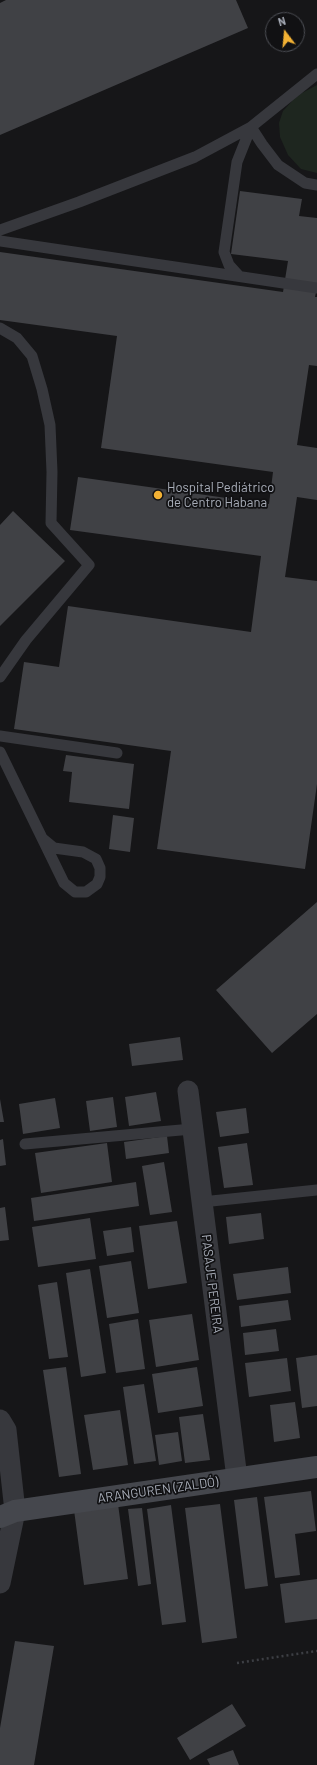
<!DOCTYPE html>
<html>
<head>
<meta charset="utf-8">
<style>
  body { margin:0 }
  #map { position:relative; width:317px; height:1765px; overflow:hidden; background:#161618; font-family:Barlow,sans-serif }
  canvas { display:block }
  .north { position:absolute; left:265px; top:12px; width:40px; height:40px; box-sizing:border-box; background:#111113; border:1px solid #4d4f55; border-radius:50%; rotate:344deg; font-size:11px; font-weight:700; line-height:16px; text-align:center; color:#a8adb8 }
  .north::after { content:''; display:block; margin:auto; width:14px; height:18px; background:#f2b134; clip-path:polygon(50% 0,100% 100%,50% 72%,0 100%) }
</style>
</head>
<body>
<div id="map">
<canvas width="317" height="1765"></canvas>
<div class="north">N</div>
</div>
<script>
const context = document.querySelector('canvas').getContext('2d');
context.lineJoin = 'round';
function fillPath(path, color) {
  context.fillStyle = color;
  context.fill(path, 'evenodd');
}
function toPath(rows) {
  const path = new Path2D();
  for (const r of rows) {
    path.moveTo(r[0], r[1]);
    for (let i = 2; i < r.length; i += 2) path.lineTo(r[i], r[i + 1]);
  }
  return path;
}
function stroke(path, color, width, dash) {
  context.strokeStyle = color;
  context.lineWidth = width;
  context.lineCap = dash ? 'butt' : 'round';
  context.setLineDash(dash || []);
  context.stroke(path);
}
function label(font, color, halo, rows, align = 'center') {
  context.font = font + ' Barlow,sans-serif';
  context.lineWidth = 3.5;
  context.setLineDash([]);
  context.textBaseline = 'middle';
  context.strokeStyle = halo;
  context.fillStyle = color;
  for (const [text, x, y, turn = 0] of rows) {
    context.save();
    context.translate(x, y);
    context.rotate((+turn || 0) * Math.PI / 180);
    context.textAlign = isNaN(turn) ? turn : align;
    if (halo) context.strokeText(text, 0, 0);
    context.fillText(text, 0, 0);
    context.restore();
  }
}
fillPath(toPath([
  [317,85,317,173,301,169,288,155,280,137,279,123,283,111,293,100,302,93]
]), '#1e261f');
fillPath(toPath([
  [6,0,236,0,248,28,0,135,0,3],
  [240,191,302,199,299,216,317,218,317,287,315,297,317,297,317,366,309,365,297,445,317,448,317,500,297,497,285,577,317,581,317,784,305,869,157,849,171,751,14,729,24,662,59,667,68,606,251,632,261,556,70,530,78,477,269,504,273,472,101,448,117,336,0,320,0,252,283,292,288,261,231,254],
  [13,511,65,561,0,626,0,525],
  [66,755,134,764,129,809,69,802,72,772,63,771],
  [113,815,134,818,130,852,109,849],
  [317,902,317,1014,272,1053,216,990],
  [180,1037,183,1060,132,1066,129,1044],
  [156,1092,161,1121,129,1126,125,1097],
  [113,1097,117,1127,90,1131,86,1101],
  [55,1098,60,1128,23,1134,19,1104],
  [0,1099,4,1122,0,1122],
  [246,1108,249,1133,220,1137,216,1112],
  [167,1136,169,1153,126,1159,124,1142],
  [3,1139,6,1165,0,1166,0,1140],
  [107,1143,112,1182,41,1193,35,1153],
  [247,1143,253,1185,224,1188,218,1147],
  [164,1162,172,1212,150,1215,142,1166],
  [136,1182,139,1206,34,1221,31,1198],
  [5,1207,9,1240,0,1241,0,1208],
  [261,1213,264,1239,229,1244,226,1217],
  [90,1218,96,1259,38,1267,32,1227],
  [177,1221,187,1283,148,1289,139,1226],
  [131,1227,134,1252,107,1256,103,1231],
  [131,1261,139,1313,107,1318,99,1266],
  [288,1267,291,1293,237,1300,233,1274],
  [90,1269,106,1373,81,1377,66,1273],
  [57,1282,68,1357,49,1359,38,1285],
  [288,1300,291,1320,241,1327,239,1306],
  [192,1314,199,1360,156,1367,149,1320],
  [138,1319,145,1369,116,1373,109,1324],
  [276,1329,279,1351,245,1355,243,1333],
  [317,1355,317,1406,302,1408,296,1358],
  [287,1358,291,1391,249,1397,245,1363],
  [66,1367,81,1474,59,1477,43,1370],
  [197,1367,203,1406,158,1413,152,1374],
  [144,1384,156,1461,134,1464,123,1387],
  [295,1402,300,1438,274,1442,270,1405],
  [120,1410,128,1465,93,1470,84,1415],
  [203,1414,210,1460,185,1463,179,1417],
  [178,1432,182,1461,159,1465,155,1435],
  [311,1491,316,1531,295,1534,300,1575,275,1578,264,1497],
  [257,1497,268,1586,245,1589,234,1500],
  [118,1504,128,1579,84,1585,74,1510],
  [220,1504,237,1638,202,1643,185,1508],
  [171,1505,186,1622,162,1625,147,1509],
  [142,1508,151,1584,138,1586,128,1509],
  [317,1579,317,1619,285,1623,280,1584],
  [15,1641,54,1646,34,1765,0,1765,0,1728],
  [232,1704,246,1726,190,1760,177,1738],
  [233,1750,239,1765,210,1765,207,1759]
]), '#404145');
stroke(toPath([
  [237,1663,317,1651]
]), '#3d3f44', 2.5, [2, 3]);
stroke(toPath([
  [251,127,262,144,278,165,305,183,317,185],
  [0,230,79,202,195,157,251,127,317,74],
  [0,241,317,288],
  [239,276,229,265,224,252,237,162,251,127],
  [0,328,17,338,32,356,42,389,50,425,52,472,51,523,89,565,26,640,0,677],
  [0,736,117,753],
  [0,752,64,883,75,892,86,892,97,884,100,877,100,868,96,859,83,852,54,848,43,839],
  [25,1144,192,1129],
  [202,1202,317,1190]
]), '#37383d', 11);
stroke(toPath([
  [188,1091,237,1478],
  [0,1420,6,1430,15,1511,0,1583]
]), '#37383d', 21);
stroke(toPath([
  [0,1517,15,1511,317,1467]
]), '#45474d', 22);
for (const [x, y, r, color] of [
  [158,495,5,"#f2b134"]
]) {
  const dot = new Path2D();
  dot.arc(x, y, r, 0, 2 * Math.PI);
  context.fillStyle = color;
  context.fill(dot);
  stroke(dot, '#111113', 1.5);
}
label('13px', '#a8adb8', '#111113', [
  ["Hospital Pediátrico",167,488],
  ["de Centro Habana",167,503]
], 'left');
label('13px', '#a8adb8', '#111113', [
  ["PASAJE PEREIRA",212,1284,83],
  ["ARANGUREN (ZALDÓ)",158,1490,-8]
]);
</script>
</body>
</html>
